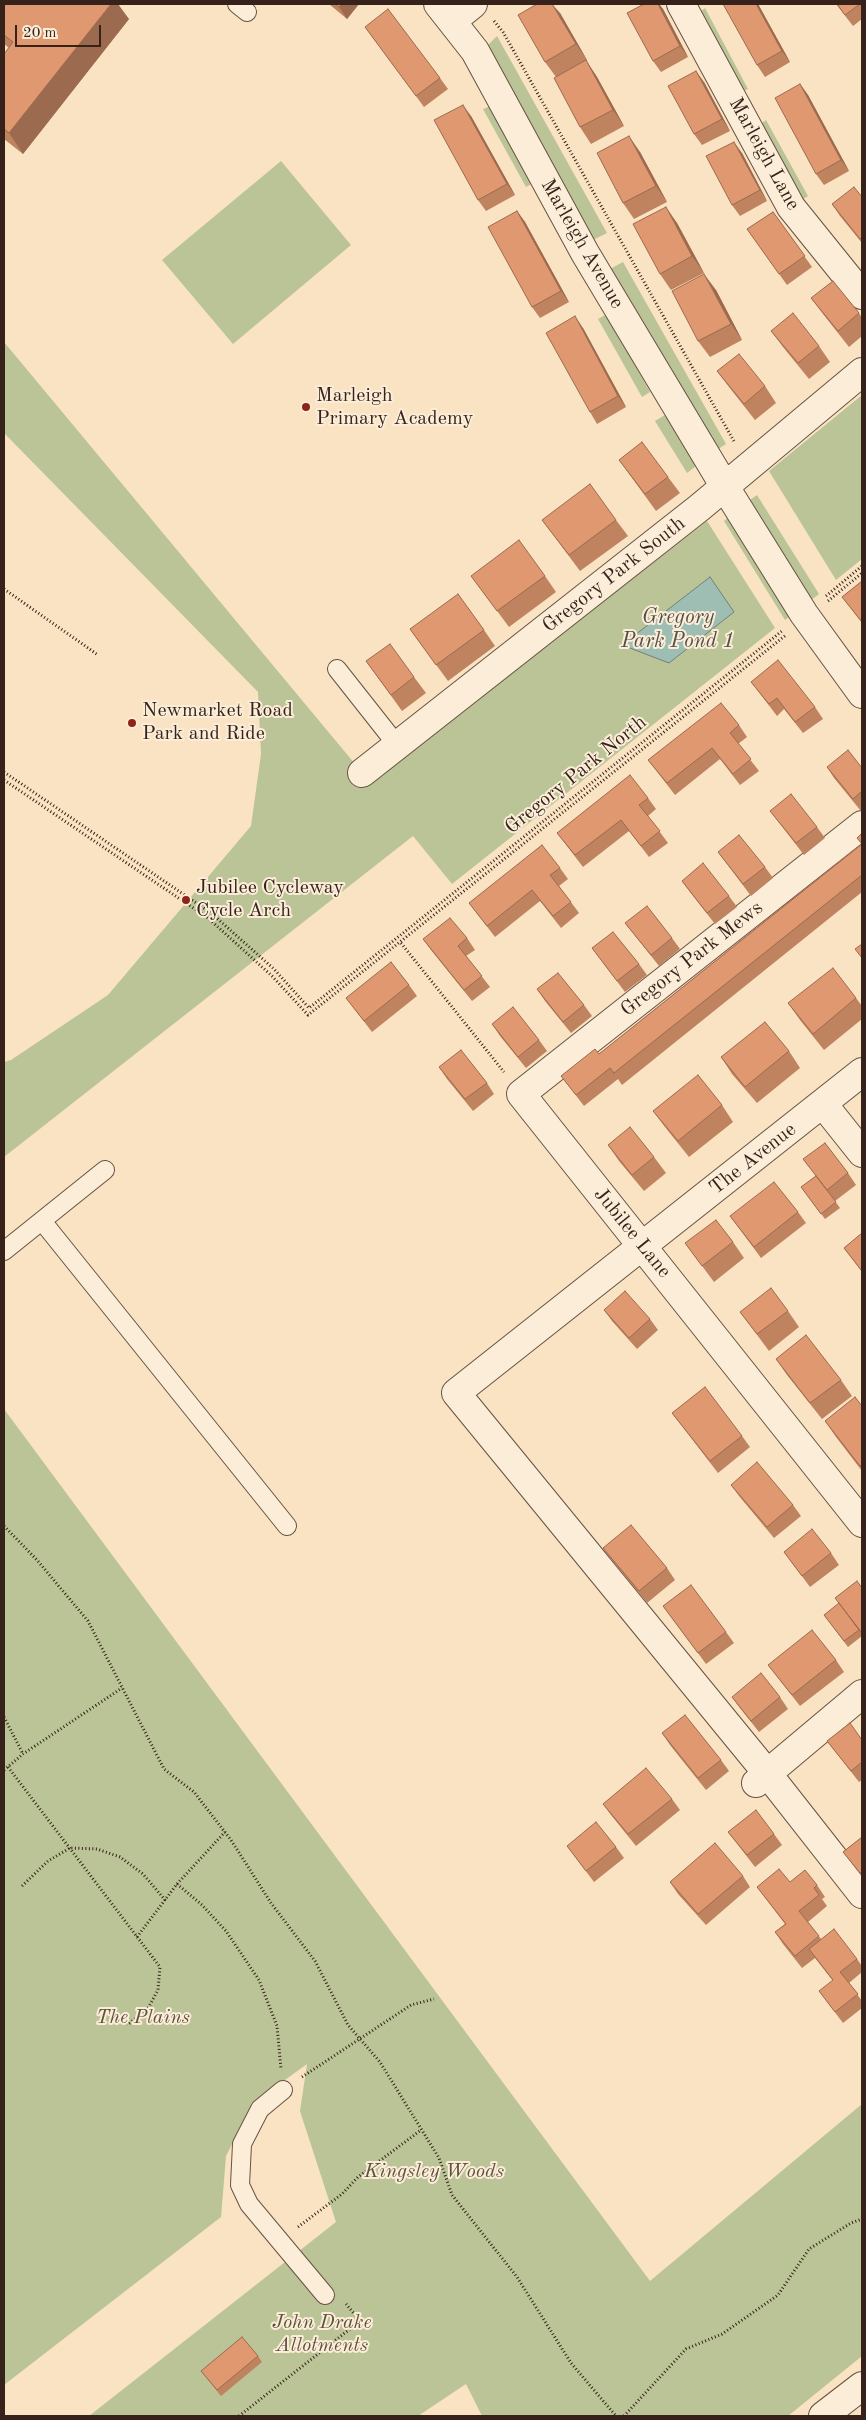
<!DOCTYPE html>
<html>
<head>
<meta charset="utf-8">
<style>
  body { margin:0 }
  #map { position:relative; width:866px; height:2420px; overflow:hidden; background:#f9e3c3; font-family:"Old Standard TT",serif }
  canvas { display:block }
  .frame { position:absolute; inset:0; border:5px solid #36221a; pointer-events:none }
  .scale { position:absolute; left:15px; top:25px; width:86px; height:22px; box-sizing:border-box; border:2px solid #36221a; border-top:0; padding-left:6px; font-size:15px; line-height:18px; white-space:nowrap; color:#36221a; -webkit-text-stroke:4px #fbedd8; paint-order:stroke }
</style>
</head>
<body>
<div id="map">
<canvas width="866" height="2420"></canvas>
<div class="frame"></div>
<div class="scale">20 m</div>
</div>
<script>
const context = document.querySelector('canvas').getContext('2d');
context.lineJoin = 'round';
function fillPath(path, color) {
  context.fillStyle = color;
  context.fill(path, 'evenodd');
}
function toPath(rows) {
  const path = new Path2D();
  for (const r of rows) {
    path.moveTo(r[0], r[1]);
    for (let i = 2; i < r.length; i += 2) path.lineTo(r[i], r[i + 1]);
  }
  return path;
}
function stroke(path, color, width, dash) {
  context.strokeStyle = color;
  context.lineWidth = width;
  context.lineCap = dash ? 'butt' : 'round';
  context.setLineDash(dash || []);
  context.stroke(path);
}
function label(font, color, halo, rows, align = 'center') {
  context.font = font + ' "Old Standard TT",serif';
  context.lineWidth = 4;
  context.setLineDash([]);
  context.textBaseline = 'middle';
  context.strokeStyle = halo;
  context.fillStyle = color;
  for (const [text, x, y, turn = 0] of rows) {
    context.save();
    context.translate(x, y);
    context.rotate((+turn || 0) * Math.PI / 180);
    context.textAlign = isNaN(turn) ? turn : align;
    if (halo) context.strokeText(text, 0, 0);
    context.fillText(text, 0, 0);
    context.restore();
  }
}
fillPath(toPath([
  [705,8,748,89,741,92,700,12],
  [497,36,607,233,593,240,486,47],
  [491,106,533,183,526,187,483,109],
  [766,120,808,196,802,200,759,125],
  [281,161,351,245,233,344,162,260],
  [623,262,726,444,715,451,610,269],
  [607,314,650,392,642,397,598,319],
  [4,342,370,782,707,521,775,628,452,884,413,836,4,1157,4,1062,11,1060,108,995,251,826,261,754,258,692,4,433],
  [862,395,862,559,836,580,769,471],
  [665,415,696,466,687,473,655,421],
  [757,495,819,594,802,607,801,584,750,500],
  [731,515,792,615,785,620,724,521],
  [4,1409,650,2281,862,2104,862,2356,788,2416,482,2416,466,2384,418,2416,89,2416,336,2222,300,2111,307,2064,253,2103,226,2156,221,2217,4,2385]
]), '#bbc496');
const water = toPath([
  [710,577,734,612,669,663,622,645,710,577]
]);
fillPath(water, '#9ebeb4');
stroke(water, '#748076', 1);
const service = toPath([
  [237,4,247,12],
  [337,669,397,745],
  [42,1221,287,1526],
  [4,1251,105,1170],
  [283,2090,260,2109,242,2144,240,2185,249,2204,325,2295]
]);
const minor = toPath([
  [438,4,475,51,585,253,725,487,804,614,862,694],
  [681,4,791,207,862,295],
  [452,21,473,4],
  [362,773,699,508,862,372],
  [862,825,521,1094,862,1523],
  [862,1072,456,1393,767,1773,862,1894],
  [823,1104,862,1153],
  [756,1783,862,1694],
  [823,2416,862,2386]
]);
stroke(service, '#675244', 20);
stroke(minor, '#675244', 30);
stroke(toPath([
  [494,21,503,32,735,443],
  [4,589,98,655],
  [826,596,862,566],
  [828,601,862,573],
  [4,772,211,913,274,969,309,1008,782,631],
  [4,780,208,918,272,976,308,1015,786,635],
  [401,943,504,1072],
  [4,1526,37,1560,88,1621,164,1769,194,1792,231,1840,271,1903,315,1961,348,2025,380,2062,439,2158,452,2195,517,2277,571,2363,616,2416],
  [4,1717,23,1754],
  [8,1767,160,1967,158,1990,147,2010,127,2025],
  [4,1770,23,1754,122,1688],
  [177,1884,202,1905,226,1931,259,1980,277,2026,281,2069],
  [22,1886,48,1861,70,1848,97,1849,120,1857,143,1874,166,1901],
  [137,1937,177,1884,225,1832],
  [302,2077,411,2005,434,1999],
  [298,2227,342,2194,358,2177,421,2130],
  [239,2416,360,2321,346,2304],
  [624,2416,686,2349,722,2334,778,2295,809,2249,851,2223,862,2219]
]), '#36221a', 3, [1, 2.5]);
stroke(service, '#fbedd8', 18);
stroke(minor, '#fbedd8', 28);
fillPath(toPath([
  [4,4,129,19,23,154,4,139,4,54,9,48,4,44],
  [329,4,359,4,347,19],
  [644,4,659,4,663,9,688,57,661,72,653,61],
  [758,4,790,62,765,77,757,65],
  [836,4,862,4,862,19,853,26],
  [560,13,587,60,586,61,597,77,624,126,591,144,580,127,556,77,545,62],
  [365,27,440,78,448,89,424,107],
  [704,82,730,131,702,145,694,134],
  [800,84,808,95,849,171,824,185,816,174],
  [471,116,515,195,486,211,478,200],
  [640,152,667,202,634,219,623,203],
  [742,153,767,201,740,216,732,205],
  [862,197,862,243,840,216,832,204],
  [517,211,525,222,569,302,540,318,532,307],
  [773,212,812,267,787,285,747,229],
  [677,223,704,273,671,290,660,274],
  [716,290,742,340,710,357,698,341],
  [811,298,859,313,862,318,862,336,849,347,823,314],
  [583,328,626,407,597,424,590,412],
  [771,331,819,346,830,362,809,379,783,347],
  [717,371,765,386,776,403,755,420,729,387],
  [619,460,668,477,680,493,656,511],
  [542,520,616,520,628,536,580,571],
  [471,576,545,576,556,592,509,627],
  [862,581,862,623,842,597],
  [410,629,484,630,495,646,448,681],
  [366,661,414,677,426,693,402,711],
  [751,682,815,707,823,719,803,733,784,709,777,716],
  [739,725,747,737,738,744,759,771,740,785,720,759,675,795,648,760],
  [827,767,862,768,862,809,861,811,834,778],
  [648,798,656,809,648,816,668,843,649,857,629,831,583,867,557,833],
  [770,811,817,827,825,838,804,855],
  [862,833,862,892,622,1085,618,1079,584,1106,561,1076,599,1054,861,844],
  [718,852,765,867,773,878,751,896],
  [560,868,568,879,559,886,579,913,561,928,540,901,495,937,469,903],
  [682,881,729,896,737,907,715,924,690,892],
  [625,923,672,938,680,949,659,966],
  [467,938,475,950,466,956,490,987,472,1001,431,950,423,939],
  [592,948,639,964,647,975,625,992],
  [409,985,417,996,372,1032,346,998],
  [537,989,584,1005,592,1016,571,1033,545,1001],
  [856,998,862,1006,862,1019,824,1050,800,1020,788,1003],
  [492,1024,539,1040,547,1051,526,1068,500,1036],
  [789,1051,800,1068,757,1103,732,1074,721,1057],
  [439,1067,487,1083,494,1094,473,1111,447,1079],
  [722,1105,733,1122,689,1157,665,1127,653,1111],
  [608,1145,654,1157,666,1173,644,1191,619,1161],
  [803,1159,848,1173,856,1185,835,1201,840,1208,825,1219,801,1187,816,1176],
  [798,1212,806,1223,761,1258,730,1216],
  [862,1233,862,1272,844,1248],
  [733,1242,744,1258,714,1282,685,1243],
  [604,1310,650,1319,658,1330,637,1349,612,1321],
  [788,1311,799,1327,769,1351,740,1312],
  [776,1359,841,1380,852,1396,822,1419,787,1375],
  [862,1406,862,1471,836,1437,825,1421],
  [672,1413,742,1436,750,1447,718,1473],
  [731,1485,793,1505,801,1516,774,1538,739,1496],
  [603,1548,667,1568,675,1580,647,1603,611,1559],
  [784,1552,831,1553,839,1565,810,1587],
  [862,1588,862,1636,848,1647,824,1615],
  [663,1606,726,1632,734,1643,706,1664],
  [836,1660,844,1672,800,1706,768,1665],
  [732,1697,780,1697,788,1709,759,1732,740,1708],
  [662,1733,721,1760,729,1771,706,1790,670,1745],
  [862,1740,862,1780,859,1782,827,1741],
  [672,1799,680,1810,636,1846,611,1815,603,1804],
  [728,1832,774,1834,782,1845,755,1867],
  [862,1837,862,1877,843,1852],
  [567,1846,616,1847,624,1858,594,1882],
  [743,1876,750,1887,706,1925,678,1894,670,1882],
  [790,1882,817,1885,825,1897,822,1899,827,1906,808,1922,821,1939,857,1959,862,1966,862,1972,849,1983,862,2001,862,2008,843,2023,819,1991,833,1981,815,1958,802,1968,783,1944,775,1932,785,1924,757,1887],
  [258,2356,262,2362,221,2396,201,2371]
]), '#c08360');
fillPath(toPath([
  [111,4,118,4,129,19,23,154,9,133],
  [342,4,359,4,347,19,339,7],
  [552,4,560,13,587,60,576,44],
  [658,4,659,4,663,9,688,57,680,46],
  [756,4,758,4,790,62,782,51],
  [586,60,597,77,624,126,613,110],
  [696,71,704,82,730,131,722,119],
  [800,84,808,95,849,171,841,160],
  [463,105,471,116,515,195,507,184],
  [629,136,640,152,667,202,656,186],
  [734,142,742,153,767,201,760,190],
  [666,207,677,223,704,273,692,256],
  [517,211,525,222,569,302,561,291],
  [704,274,716,290,742,340,731,324],
  [575,316,583,328,626,407,618,396]
]), '#9c6a4e');
const building = toPath([
  [4,4,111,4,9,133,4,129,4,54,13,42,4,35,4,4],
  [335,4,342,4,339,7,335,4],
  [537,4,552,4,576,44,545,62,518,15,537,4],
  [644,4,658,4,680,46,653,61,627,13,644,4],
  [723,4,756,4,782,51,757,65,723,4],
  [837,4,860,4,845,15,837,4],
  [388,9,440,78,416,96,365,27,388,9],
  [586,60,613,110,580,127,554,78,586,60],
  [696,71,722,119,694,134,668,86,696,71],
  [800,84,841,160,816,174,775,98,800,84],
  [463,105,507,184,478,200,434,120,463,105],
  [629,136,656,186,623,203,597,153,629,136],
  [734,142,760,190,732,205,706,156,734,142],
  [854,187,862,197,862,237,860,239,832,204,854,187],
  [666,207,692,256,660,274,633,224,666,207],
  [517,211,561,291,532,307,488,227,517,211],
  [773,212,805,256,779,274,747,229,773,212],
  [704,274,731,324,698,341,672,291,704,274],
  [833,281,859,313,838,331,811,298,833,281],
  [793,313,819,346,798,363,771,331,793,313],
  [575,316,618,396,590,412,546,333,575,316],
  [739,354,765,386,744,404,717,371,739,354],
  [642,442,668,477,645,494,619,460,642,442],
  [590,484,616,520,569,555,542,520,590,484],
  [519,540,545,576,497,611,471,576,519,540],
  [862,581,862,622,842,597,862,581],
  [458,594,484,630,436,665,410,629,458,594],
  [390,644,414,677,391,695,366,661,390,644],
  [778,660,815,707,795,722,777,698,769,704,751,682,778,660],
  [721,703,739,725,730,733,751,759,733,774,712,748,667,783,648,760,721,703],
  [848,750,862,768,862,791,853,799,827,767,848,750],
  [630,775,648,798,639,805,660,831,641,846,621,820,575,855,557,833,630,775],
  [791,794,817,827,796,843,770,811,791,794],
  [862,833,862,875,614,1073,610,1068,576,1095,561,1076,595,1049,599,1054,862,844,857,838,862,833],
  [739,835,765,867,743,884,718,852,739,835],
  [542,845,560,868,550,875,571,902,553,916,532,890,487,926,469,903,542,845],
  [703,863,729,896,707,913,682,881,703,863],
  [647,906,672,938,651,955,625,923,647,906],
  [450,918,467,938,458,946,482,976,464,990,423,939,450,918],
  [613,932,639,964,617,981,592,948,613,932],
  [862,944,862,958,855,949,862,944],
  [391,962,409,985,364,1021,346,998,391,962],
  [833,968,856,998,813,1034,788,1003,833,968],
  [558,973,584,1005,563,1022,537,989,558,973],
  [513,1007,539,1040,518,1057,492,1024,513,1007],
  [765,1022,789,1051,745,1087,721,1057,765,1022],
  [461,1050,487,1083,465,1099,439,1067,461,1050],
  [698,1075,722,1105,678,1141,653,1111,698,1075],
  [630,1127,654,1157,632,1175,608,1145,630,1127],
  [825,1143,848,1173,827,1190,803,1159,825,1143],
  [816,1176,836,1202,821,1214,801,1187,816,1176],
  [774,1182,798,1212,754,1247,730,1216,774,1182],
  [716,1220,733,1242,702,1266,685,1243,716,1220],
  [862,1233,862,1271,844,1248,862,1233],
  [771,1288,788,1311,757,1334,740,1312,771,1288],
  [625,1291,650,1319,629,1338,604,1310,625,1291],
  [806,1335,841,1380,810,1403,776,1359,806,1335],
  [705,1387,742,1436,710,1461,672,1413,705,1387],
  [855,1397,862,1406,862,1464,860,1466,825,1421,855,1397],
  [757,1462,793,1505,767,1527,731,1485,757,1462],
  [631,1525,667,1568,639,1591,603,1548,631,1525],
  [812,1529,831,1553,802,1576,784,1552,812,1529],
  [857,1581,862,1588,862,1633,835,1598,857,1581],
  [691,1585,726,1632,698,1653,663,1606,691,1585],
  [839,1603,859,1630,844,1641,824,1615,839,1603],
  [812,1630,836,1660,792,1695,768,1665,812,1630],
  [761,1673,780,1697,751,1721,732,1697,761,1673],
  [685,1715,721,1760,698,1778,662,1733,685,1715],
  [850,1723,862,1740,862,1762,851,1771,827,1741,850,1723],
  [646,1768,672,1799,628,1834,603,1804,646,1768],
  [756,1810,774,1834,747,1855,728,1832,756,1810],
  [596,1822,616,1847,586,1871,567,1846,596,1822],
  [862,1837,862,1872,860,1873,843,1852,862,1837],
  [715,1843,743,1876,698,1914,670,1882,715,1843],
  [779,1869,790,1882,805,1870,817,1885,814,1888,819,1895,799,1911,819,1936,795,1956,775,1932,786,1924,757,1887,779,1869],
  [834,1929,857,1959,840,1972,858,1994,835,2012,819,1991,833,1980,809,1949,834,1929],
  [242,2337,258,2356,217,2390,201,2371,242,2337]
]);
fillPath(building, '#df9870');
stroke(building, '#9c6a4e', 1);
for (const [x, y, r, color] of [
  [306,407,5,"#8f2418"],
  [132,723,5,"#8f2418"],
  [186,900,5,"#8f2418"]
]) {
  const dot = new Path2D();
  dot.arc(x, y, r, 0, 2 * Math.PI);
  context.fillStyle = color;
  context.fill(dot);
  stroke(dot, '#fbedd8', 2);
}
label('20px', '#36221a', '#fbedd8', [
  ["Marleigh Lane",764,154,61],
  ["Marleigh Avenue",582,244,60],
  ["Gregory Park South",614,575,-38],
  ["Gregory Park North",576,775,-39],
  ["Gregory Park Mews",692,959,-38],
  ["The Avenue",753,1159,-38],
  ["Jubilee Lane",632,1233,51]
]);
label('20px', '#36221a', '#fbedd8', [
  ["Marleigh",316,396],
  ["Primary Academy",316,419],
  ["Newmarket Road",142,711],
  ["Park and Ride",142,734],
  ["Jubilee Cycleway",196,888],
  ["Cycle Arch",196,911]
], 'left');
label('italic 20px', '#5e533f', '#fbedd8', [
  ["The Plains",143,2018],
  ["Kingsley Woods",434,2172],
  ["John Drake",322,2323],
  ["Allotments",322,2346]
]);
label('italic 21px', '#555148', '#fbedd8', [
  ["Gregory",678,617],
  ["Park Pond 1",678,641]
]);
</script>
</body>
</html>
